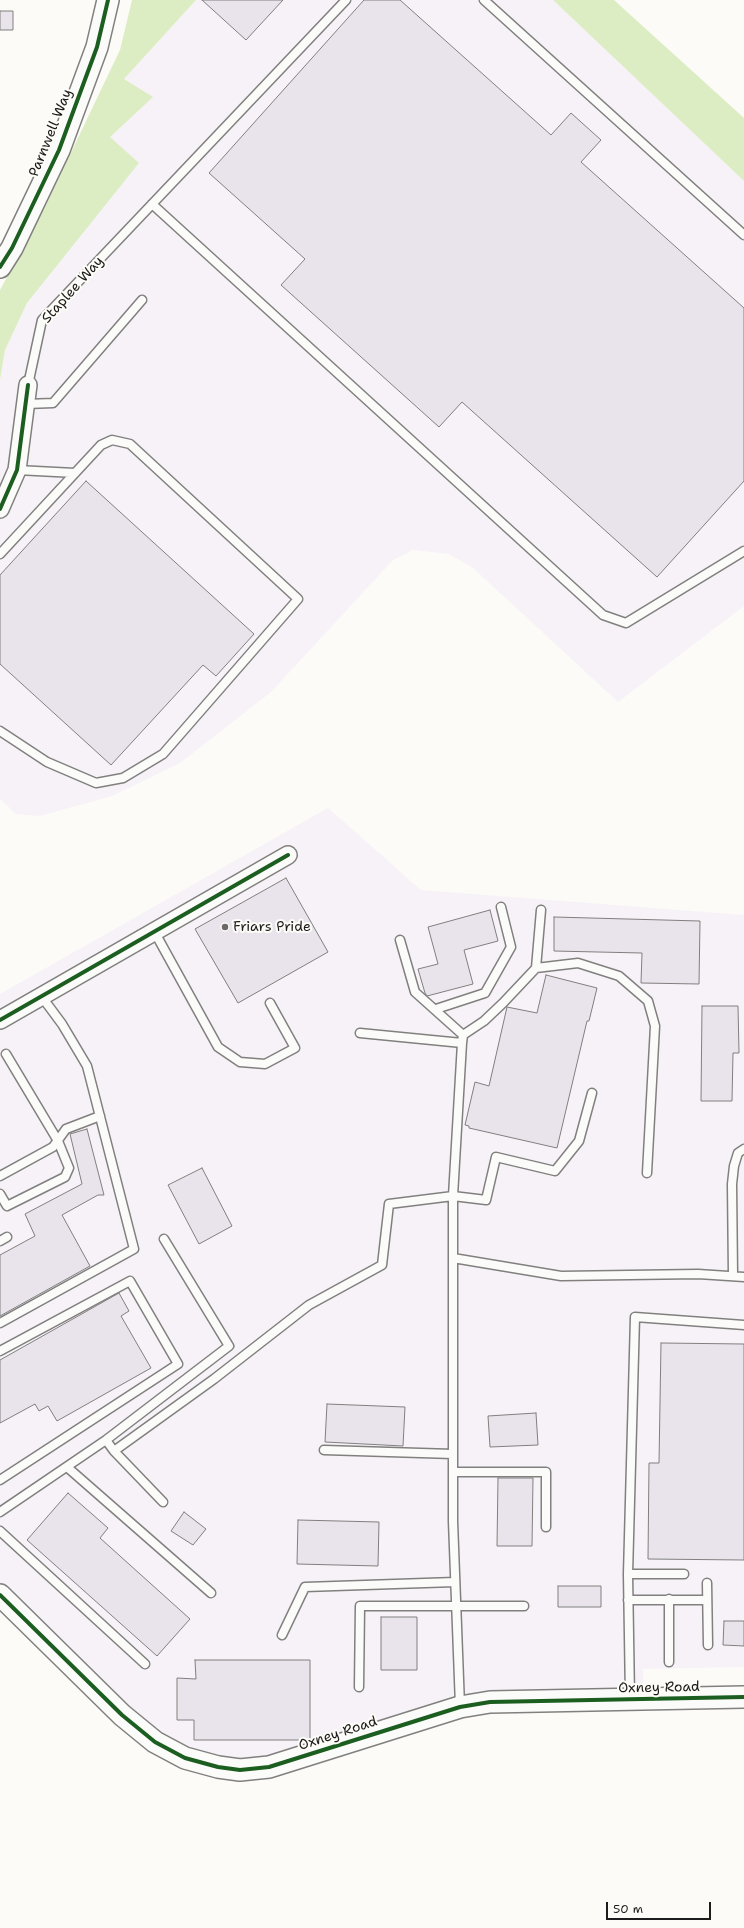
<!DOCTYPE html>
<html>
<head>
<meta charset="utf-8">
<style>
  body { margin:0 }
  #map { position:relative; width:744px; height:1928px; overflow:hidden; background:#fcfbf8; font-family:"Shantell Sans",sans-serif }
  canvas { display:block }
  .scale { position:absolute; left:606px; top:1902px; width:105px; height:18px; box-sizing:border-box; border:2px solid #1c1c1c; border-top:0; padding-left:5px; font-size:12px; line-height:14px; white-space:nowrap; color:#1c1c1c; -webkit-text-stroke:3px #fdfcf7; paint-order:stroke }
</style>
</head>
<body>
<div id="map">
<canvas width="744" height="1928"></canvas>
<div class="scale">50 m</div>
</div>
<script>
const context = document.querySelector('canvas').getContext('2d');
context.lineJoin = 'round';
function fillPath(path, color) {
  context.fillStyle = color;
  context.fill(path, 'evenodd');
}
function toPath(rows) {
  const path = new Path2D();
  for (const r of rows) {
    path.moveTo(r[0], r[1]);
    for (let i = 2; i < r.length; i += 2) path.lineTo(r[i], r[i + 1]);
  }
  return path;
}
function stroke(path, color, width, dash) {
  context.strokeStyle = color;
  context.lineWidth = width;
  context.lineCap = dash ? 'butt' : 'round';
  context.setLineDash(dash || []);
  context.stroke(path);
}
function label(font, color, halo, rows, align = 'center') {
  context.font = font + ' "Shantell Sans",sans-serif';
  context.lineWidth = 4;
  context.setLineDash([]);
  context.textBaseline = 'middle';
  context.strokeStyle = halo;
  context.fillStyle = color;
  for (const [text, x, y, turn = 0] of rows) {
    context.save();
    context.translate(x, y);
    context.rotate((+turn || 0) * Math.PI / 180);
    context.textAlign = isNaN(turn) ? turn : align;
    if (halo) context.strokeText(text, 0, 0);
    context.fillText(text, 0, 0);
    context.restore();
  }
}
fillPath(toPath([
  [196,0,553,0,744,181,744,606,618,702,473,568,449,554,413,550,393,560,271,692,180,763,112,796,40,816,16,814,0,799,0,380,5,350,27,303,138,164,110,137,124,79],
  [328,808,421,890,744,915,744,1667,643,1669,644,1688,460,1703,263,1762,211,1758,156,1736,0,1586,0,994]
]), '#f7f2f7');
fillPath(toPath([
  [132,0,196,0,124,79,153,97,110,137,139,163,27,303,5,350,0,380,0,290,44,209,120,50],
  [553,0,614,0,744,118,744,181]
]), '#dcedc4');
const building = toPath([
  [202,0,283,0,246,40,202,0],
  [364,0,400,0,551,135,571,113,601,140,581,162,744,308,744,481,657,577,462,402,439,427,281,285,305,259,209,173,364,0],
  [0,11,13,11,13,30,0,30,0,11],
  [86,481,254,634,216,676,203,665,111,765,0,664,0,575,86,481],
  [286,878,328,952,238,1003,195,929,286,878],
  [490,910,498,941,464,950,473,984,427,996,425,993,418,969,438,964,428,927,490,910],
  [554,917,700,921,699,984,641,983,642,953,554,951,554,917],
  [546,975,597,988,589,1021,587,1021,557,1148,469,1128,469,1126,465,1125,475,1082,489,1086,507,1007,537,1013,546,975],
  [702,1006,738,1006,739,1053,733,1053,732,1101,701,1101,702,1006],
  [87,1129,104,1195,98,1195,62,1215,90,1266,0,1316,0,1255,35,1236,25,1214,82,1184,70,1134,87,1129],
  [202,1168,232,1226,199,1244,168,1185,202,1168],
  [119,1293,129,1311,121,1316,151,1368,57,1421,48,1406,39,1411,35,1404,0,1423,0,1360,119,1293],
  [661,1343,744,1344,744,1560,648,1559,649,1463,659,1463,661,1343],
  [327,1404,405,1407,403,1446,325,1442,327,1404],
  [536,1413,538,1445,490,1447,488,1416,536,1413],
  [498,1478,533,1478,532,1546,497,1546,498,1478],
  [68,1493,108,1528,100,1538,190,1619,157,1656,27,1540,68,1493],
  [184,1512,206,1529,193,1545,171,1531,184,1512],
  [298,1520,379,1522,378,1566,297,1564,298,1520],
  [558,1586,601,1586,601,1607,558,1607,558,1586],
  [381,1617,417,1617,417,1670,381,1670,381,1617],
  [724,1621,744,1621,744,1646,723,1645,724,1621],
  [195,1660,310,1660,310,1740,194,1740,194,1720,177,1720,177,1678,196,1679,195,1660]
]);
fillPath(building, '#e9e4ec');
stroke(building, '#81807f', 1);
const service = toPath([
  [484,0,744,235],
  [152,204,603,615,626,623,744,551],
  [28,385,42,320,346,0],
  [26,404,53,403,142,300],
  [17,470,75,473],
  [0,554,101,445,112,440,130,444,298,599,163,754,123,778,96,783,47,762,0,731],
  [154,931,218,1047,240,1062,265,1064,295,1048,270,1003],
  [400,940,415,992,463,1035],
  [536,968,541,910],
  [436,1009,485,993,511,947,501,907],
  [360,1033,462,1043],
  [0,1176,53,1147,66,1129,100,1116],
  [0,1194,7,1206,65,1177,69,1168,58,1141,6,1054],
  [0,1241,7,1237],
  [453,1258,561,1276,698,1274,744,1277],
  [733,1276,732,1184,734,1166,738,1153,744,1149],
  [0,1323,134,1249,87,1066,62,1024,42,997],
  [0,1351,130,1281,178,1364,0,1480],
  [106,1440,114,1451,163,1502],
  [324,1450,453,1454],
  [114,1451,214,1379,309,1305,382,1265,389,1204,453,1196,486,1200,496,1157,555,1171,579,1141,592,1093],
  [67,1467,211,1593],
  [454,1472,546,1472,546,1527],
  [0,1512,106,1440,229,1346,164,1239],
  [0,1531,145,1664],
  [628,1574,684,1574],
  [707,1583,708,1645],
  [669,1599,669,1662],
  [628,1600,707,1600],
  [282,1635,305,1587,455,1582],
  [359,1687,360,1606,524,1606],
  [630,1698,628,1574,635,1317,744,1325],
  [460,1706,453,1521,453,1196,462,1043,463,1035,484,1021,503,1003,536,968,578,963,619,976,648,1001,655,1026,647,1173]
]);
const minor = toPath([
  [0,509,17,470,28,385],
  [0,1020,288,855]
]);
const tertiary = toPath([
  [0,267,12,248,59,150,97,47,108,0],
  [0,1595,122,1715,155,1742,185,1758,218,1767,240,1770,269,1767,460,1707,490,1702,744,1697]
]);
stroke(service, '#81807f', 11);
stroke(minor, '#81807f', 20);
stroke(tertiary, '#81807f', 24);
stroke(service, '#fbfbf9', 8);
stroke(minor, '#fbfbf9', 17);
stroke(tertiary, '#fbfbf9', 21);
stroke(toPath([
  [0,267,12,248,59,150,97,47,108,0],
  [0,509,17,470,28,385],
  [0,1020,288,855],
  [0,1595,122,1715,155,1742,185,1758,218,1767,240,1770,269,1767,460,1707,490,1702,744,1697]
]), '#1b5e20', 4);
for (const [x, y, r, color] of [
  [225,927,4,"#6a6a69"]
]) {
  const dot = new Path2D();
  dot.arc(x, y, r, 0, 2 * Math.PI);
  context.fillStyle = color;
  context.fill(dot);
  stroke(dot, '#fdfcf7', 1.5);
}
label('14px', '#1c1c1c', '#fdfcf7', [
  ["Parnwell Way",51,133,-68],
  ["Staplee Way",73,290,-48],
  ["Oxney Road",659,1688,-1],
  ["Oxney Road",338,1734,-18]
]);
label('14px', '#1c1c1c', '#fdfcf7', [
  ["Friars Pride",233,927]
], 'left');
</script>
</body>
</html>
